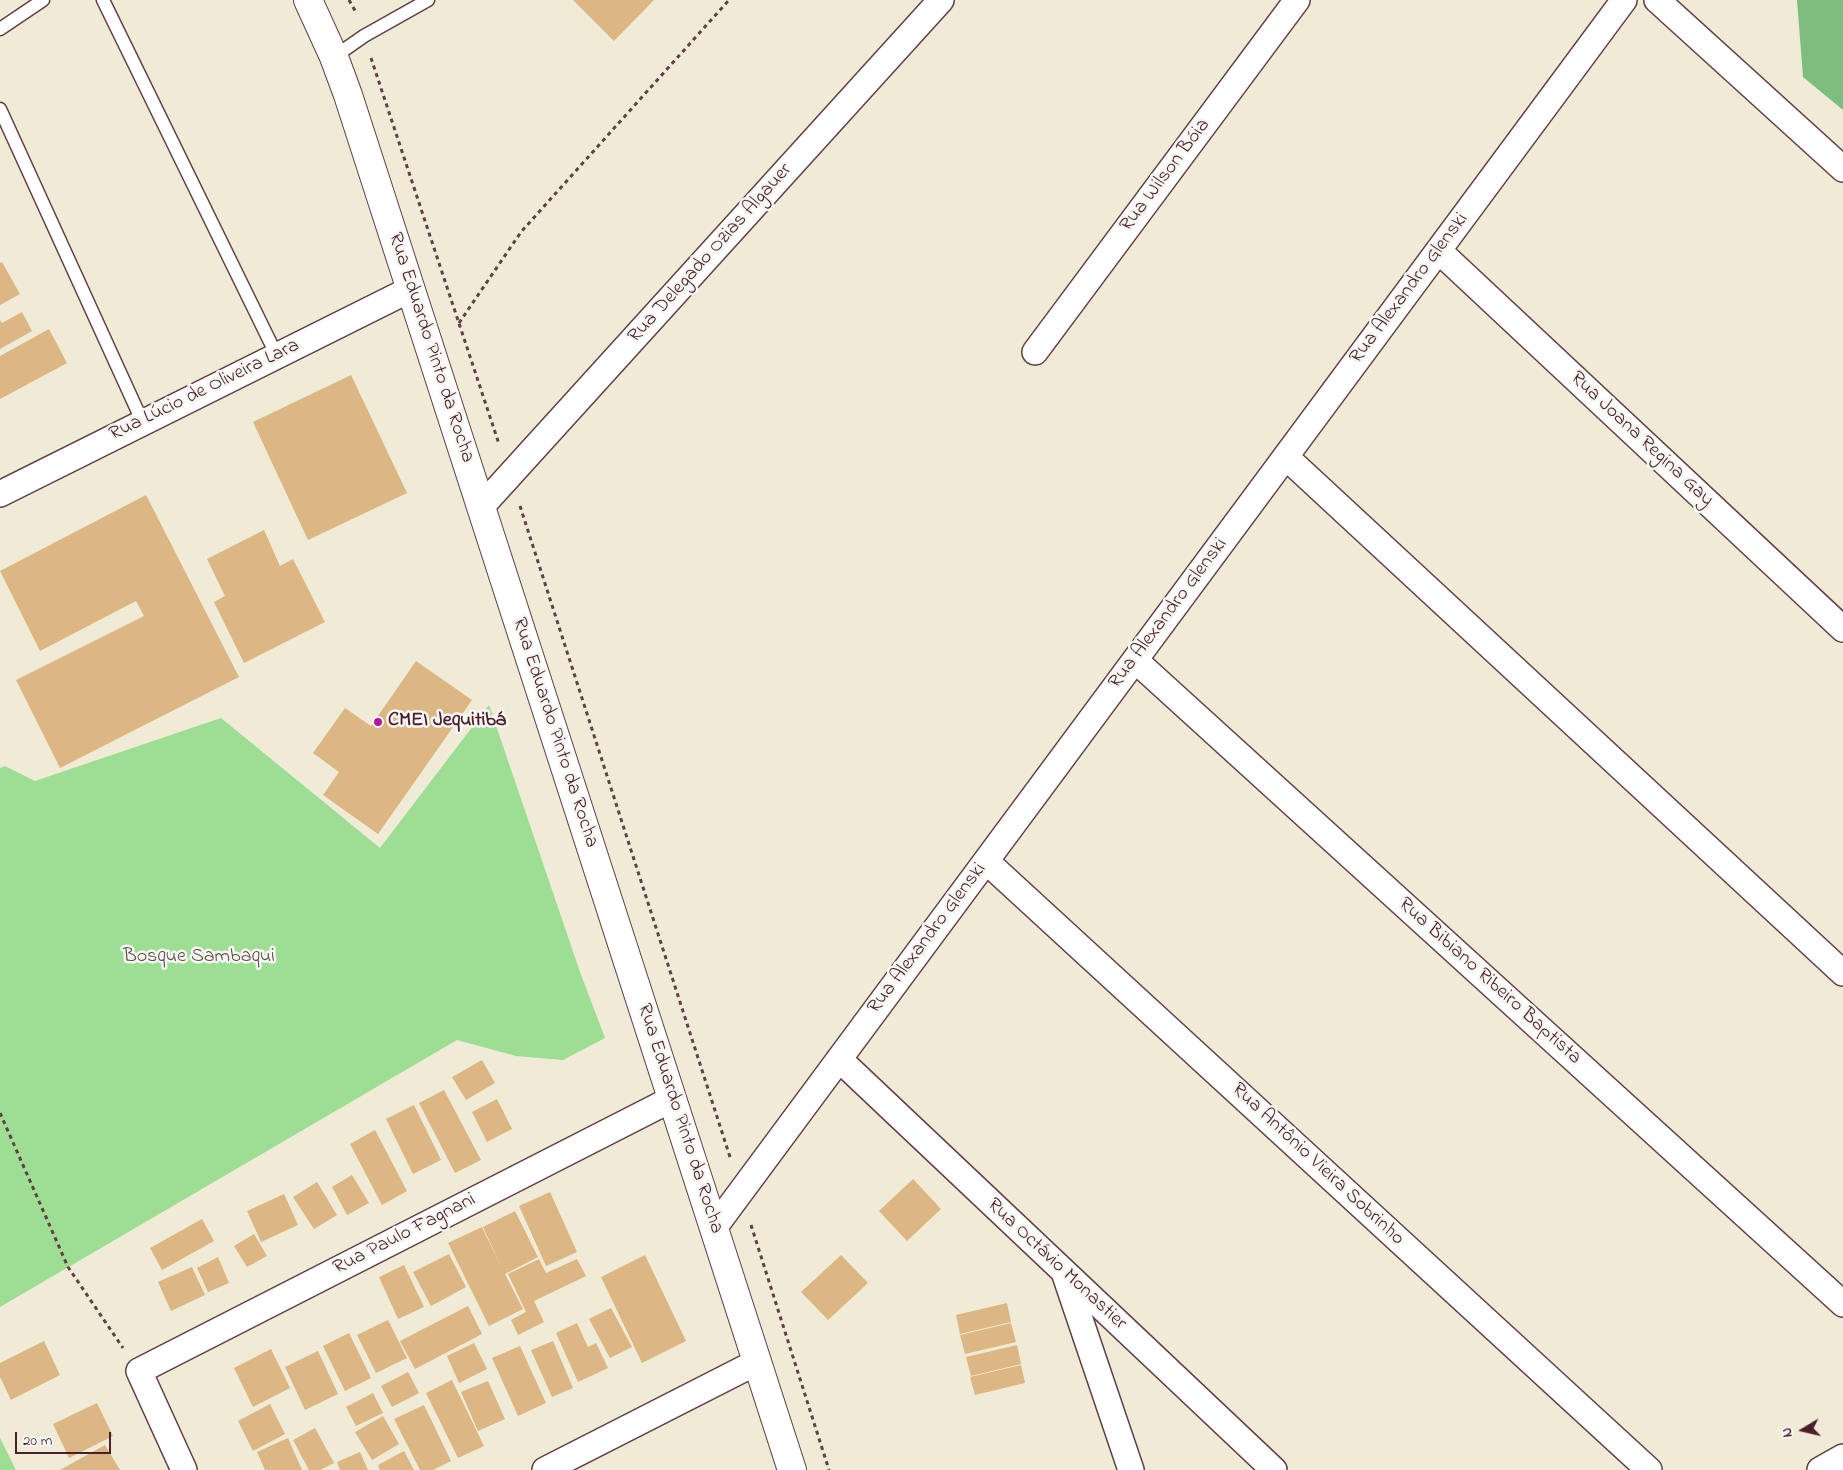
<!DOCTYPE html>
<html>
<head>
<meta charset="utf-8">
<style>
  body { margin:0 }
  #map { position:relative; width:1843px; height:1470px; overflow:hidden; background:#efebd6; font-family:"Indie Flower",sans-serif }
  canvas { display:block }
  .north { position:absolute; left:1778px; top:1405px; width:50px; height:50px; -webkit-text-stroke:4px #f6f6f2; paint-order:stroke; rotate:261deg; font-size:14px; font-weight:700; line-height:20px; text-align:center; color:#4a1f2b }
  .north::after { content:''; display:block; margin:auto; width:18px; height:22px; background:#4a1f2b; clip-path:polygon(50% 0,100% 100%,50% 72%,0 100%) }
  .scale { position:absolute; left:15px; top:1432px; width:96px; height:22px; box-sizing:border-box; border:2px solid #4a1f2b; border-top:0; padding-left:6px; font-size:15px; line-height:18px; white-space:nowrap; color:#4a1f2b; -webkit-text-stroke:4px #f6f6f2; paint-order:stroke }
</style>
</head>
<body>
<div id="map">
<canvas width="1843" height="1470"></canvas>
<div class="north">N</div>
<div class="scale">20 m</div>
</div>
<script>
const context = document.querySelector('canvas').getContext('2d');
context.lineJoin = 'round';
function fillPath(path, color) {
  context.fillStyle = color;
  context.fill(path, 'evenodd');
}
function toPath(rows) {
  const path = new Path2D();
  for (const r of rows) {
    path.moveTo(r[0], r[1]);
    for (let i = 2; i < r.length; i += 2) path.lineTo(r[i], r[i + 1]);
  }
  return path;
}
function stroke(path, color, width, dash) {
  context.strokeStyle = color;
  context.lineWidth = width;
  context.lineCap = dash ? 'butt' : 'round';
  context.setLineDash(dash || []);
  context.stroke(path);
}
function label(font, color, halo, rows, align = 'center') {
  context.font = font + ' "Indie Flower",sans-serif';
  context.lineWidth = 5;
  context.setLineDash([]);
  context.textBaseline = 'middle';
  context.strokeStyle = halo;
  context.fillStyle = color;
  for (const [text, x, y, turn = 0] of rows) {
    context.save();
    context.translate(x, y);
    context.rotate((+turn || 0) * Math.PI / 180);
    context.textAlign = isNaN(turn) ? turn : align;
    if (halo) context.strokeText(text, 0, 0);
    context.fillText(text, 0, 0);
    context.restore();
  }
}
fillPath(toPath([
  [489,705,580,972,605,1038,563,1060,516,1056,457,1040,0,1307,0,768,5,766,35,781,221,718,380,848],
  [0,1438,16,1470,0,1470]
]), '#9dde94');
fillPath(toPath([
  [1797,0,1843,0,1843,110,1803,77]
]), '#7ebd7e');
fillPath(toPath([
  [573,0,654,0,614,41],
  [2,262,20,294,0,305,0,263],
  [22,312,32,331,0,349,0,320,2,323],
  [49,329,67,363,0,399,0,356],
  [351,375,407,493,308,540,253,422],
  [146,495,239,677,60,768,16,680,144,616,136,601,40,651,0,571],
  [264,530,280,566,293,559,325,622,244,663,214,602,225,596,207,559],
  [416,661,472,700,378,834,323,795,339,772,313,753,345,708,371,726],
  [482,1060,495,1083,466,1100,452,1077],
  [444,1090,481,1160,455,1173,419,1103],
  [497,1099,512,1129,487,1142,472,1112],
  [414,1105,441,1160,413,1174,386,1119],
  [375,1130,407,1191,382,1205,350,1144],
  [352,1175,369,1203,347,1215,332,1187],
  [913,1179,941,1209,907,1241,879,1211],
  [317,1182,337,1215,314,1229,293,1197],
  [550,1192,577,1252,546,1266,519,1206],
  [284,1194,298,1225,261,1242,247,1211],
  [515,1211,538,1257,505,1274,523,1309,489,1326,448,1243,482,1227,502,1268,483,1227],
  [202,1219,214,1241,162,1270,150,1248],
  [254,1234,267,1256,247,1267,234,1246],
  [449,1254,466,1287,431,1306,413,1272],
  [645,1255,686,1341,642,1363,601,1277],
  [841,1255,868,1283,828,1320,801,1292],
  [218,1257,229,1283,208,1292,197,1268],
  [539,1259,546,1273,577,1259,586,1276,534,1301,544,1322,518,1335,511,1320,526,1312,508,1274],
  [404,1265,424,1307,398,1319,379,1277],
  [192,1267,205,1295,171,1311,158,1282],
  [1007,1303,1011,1322,960,1334,956,1315],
  [468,1306,482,1334,415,1369,400,1341],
  [611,1308,632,1347,610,1358,589,1319],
  [388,1320,407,1358,376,1373,357,1335],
  [577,1323,588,1347,596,1343,608,1368,578,1382,556,1333],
  [1011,1323,1016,1342,965,1354,960,1335],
  [349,1333,371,1378,345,1391,323,1346],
  [44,1341,60,1375,11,1400,0,1377,0,1363],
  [553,1341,573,1388,552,1397,531,1350],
  [474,1343,487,1369,459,1383,447,1356],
  [1017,1345,1021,1364,971,1376,966,1357],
  [520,1346,546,1403,518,1416,492,1358],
  [271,1349,290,1388,253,1407,234,1368],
  [318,1351,338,1394,305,1410,285,1367],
  [1021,1365,1025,1383,975,1395,970,1377],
  [408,1372,419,1393,392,1407,381,1386],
  [452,1380,484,1446,458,1458,426,1393],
  [488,1381,505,1419,478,1431,461,1392],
  [373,1393,383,1413,356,1426,346,1407],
  [97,1403,113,1436,69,1458,53,1424],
  [270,1404,285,1434,253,1451,238,1421],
  [424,1405,451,1461,433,1470,420,1470,394,1419],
  [383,1416,399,1444,372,1460,355,1432],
  [315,1428,334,1463,320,1470,309,1470,293,1440],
  [288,1438,302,1470,265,1470,257,1452],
  [105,1445,120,1470,60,1470],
  [404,1451,414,1470,380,1470,378,1465],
  [360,1452,368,1470,340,1470,337,1462]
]), '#dcb683');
const service = toPath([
  [103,0,277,356],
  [0,29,43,0],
  [334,57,364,36,428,0],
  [0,109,143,423]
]);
const minor = toPath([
  [1657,0,1843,169],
  [1439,251,1843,629],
  [1035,352,1297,0],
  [1286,457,1843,973],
  [0,494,411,289],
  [481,507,941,0],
  [1135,660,1843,1304],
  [986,861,1649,1470],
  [839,1059,1274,1470],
  [714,1228,1624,0],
  [1065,1275,1131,1470],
  [184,1470,139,1371,672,1099],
  [545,1470,757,1362],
  [1820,1470,1843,1457]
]);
const secondary = toPath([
  [308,0,334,57,348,95,792,1470]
]);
stroke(service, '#633e45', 15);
stroke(minor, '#633e45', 28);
stroke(secondary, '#633e45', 30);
stroke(toPath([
  [349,0,357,14],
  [371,58,499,444],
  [459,323,521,232,729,0],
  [520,506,730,1157],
  [0,1113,68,1267,123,1348],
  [751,1225,829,1470]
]), '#633e45', 3, [4, 4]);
stroke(service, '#fff', 12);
stroke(minor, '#fff', 25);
stroke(secondary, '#fff', 28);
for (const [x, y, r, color] of [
  [378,722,5,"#b5179e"]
]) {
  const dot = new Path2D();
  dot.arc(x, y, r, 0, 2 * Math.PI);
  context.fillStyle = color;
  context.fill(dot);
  stroke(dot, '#f6f6f2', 2);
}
label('20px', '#4a1f2b', '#f6f6f2', [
  ["Rua Wilson Bóia",1166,176,-53],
  ["Rua Delegado Ozias Algauer",711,254,-48],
  ["Rua Alexandro Glenski",1410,289,-53],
  ["Rua Eduardo Pinto da Rocha",430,348,72],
  ["Rua Lúcio de Oliveira Lara",205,391,-26],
  ["Rua Joana Regina Gay",1641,440,43],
  ["Rua Alexandro Glenski",1169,614,-53],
  ["Rua Eduardo Pinto da Rocha",554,733,72],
  ["Rua Alexandro Glenski",928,939,-53],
  ["Rua Bibiano Ribeiro Baptista",1489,982,42],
  ["Rua Eduardo Pinto da Rocha",679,1119,72],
  ["Rua Antônio Vieira Sobrinho",1317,1165,43],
  ["Rua Paulo Fagnani",405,1235,-27],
  ["Rua Octávio Monastier",1056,1265,43]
]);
label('bold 20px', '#4a1f2b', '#f6f6f2', [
  ["CMEI Jequitibá",388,722]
], 'left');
label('20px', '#5f4f45', '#f6f6f2', [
  ["Bosque Sambaqui",199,958]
]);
</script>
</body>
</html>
